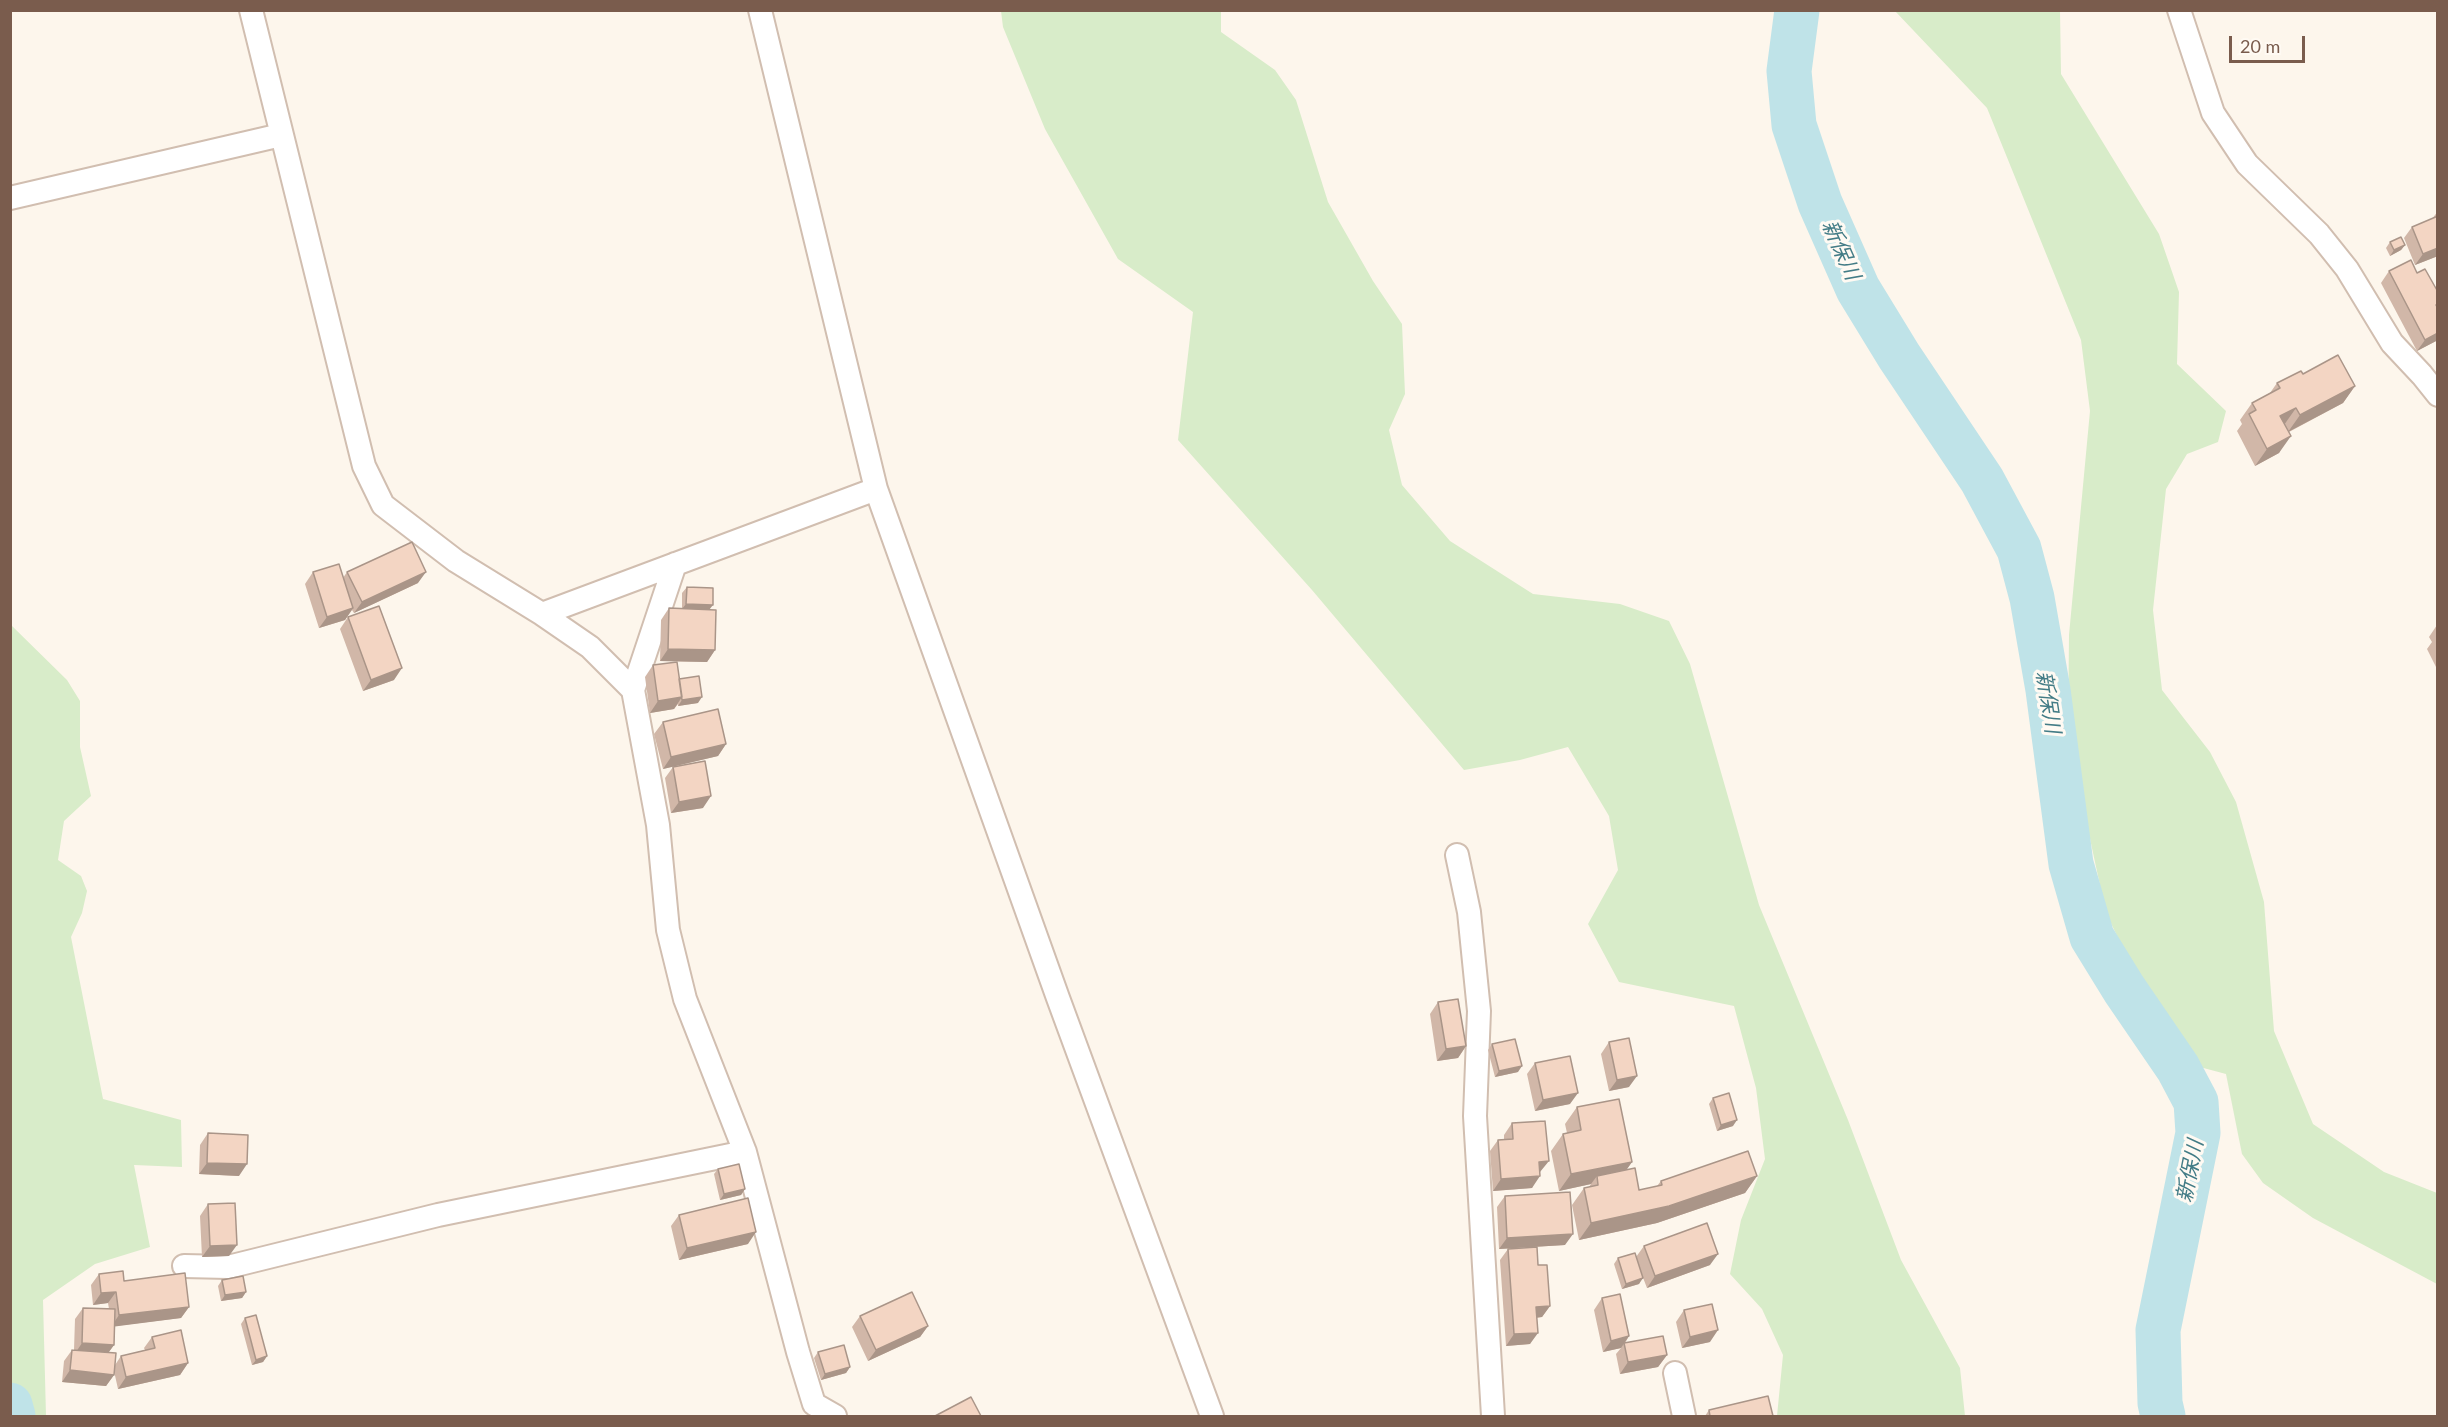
<!DOCTYPE html>
<html>
<head>
<meta charset="utf-8">
<style>
  body { margin:0 }
  #map { position:relative; width:2448px; height:1427px; overflow:hidden; background:#fdf6ec; font-family:Lato,sans-serif }
  canvas { display:block }
  .frame { position:absolute; inset:0; border:12px solid #7a5c4d; pointer-events:none }
  .scale { position:absolute; left:2229px; top:36px; width:76px; height:27px; box-sizing:border-box; border:3px solid #7a5c4d; border-top:0; padding-left:8px; font-size:18px; line-height:21px; white-space:nowrap; color:#7a5c4d; -webkit-text-stroke:4px #fffaf3; paint-order:stroke }
</style>
</head>
<body>
<div id="map">
<canvas width="2448" height="1427"></canvas>
<div class="frame"></div>
<div class="scale">20 m</div>
</div>
<script>
const context = document.querySelector('canvas').getContext('2d');
context.lineJoin = 'round';
function fillPath(path, color) {
  context.fillStyle = color;
  context.fill(path, 'evenodd');
}
function toPath(rows) {
  const path = new Path2D();
  for (const r of rows) {
    path.moveTo(r[0], r[1]);
    for (let i = 2; i < r.length; i += 2) path.lineTo(r[i], r[i + 1]);
  }
  return path;
}
function stroke(path, color, width, dash) {
  context.strokeStyle = color;
  context.lineWidth = width;
  context.lineCap = dash ? 'butt' : 'round';
  context.setLineDash(dash || []);
  context.stroke(path);
}
function label(font, color, halo, rows, align = 'center') {
  context.font = font + ' Lato,"Noto Sans JP",sans-serif';
  context.lineWidth = 6;
  context.setLineDash([]);
  context.textBaseline = 'middle';
  context.strokeStyle = halo;
  context.fillStyle = color;
  for (const [text, x, y, turn = 0] of rows) {
    context.save();
    context.translate(x, y);
    context.rotate((+turn || 0) * Math.PI / 180);
    context.textAlign = isNaN(turn) ? turn : align;
    if (halo) context.strokeText(text, 0, 0);
    context.fillText(text, 0, 0);
    context.restore();
  }
}
fillPath(toPath([
  [1001,11,1221,11,1221,32,1275,70,1296,100,1328,202,1373,281,1402,324,1405,394,1389,430,1402,485,1450,541,1533,594,1620,604,1669,621,1690,664,1759,905,1848,1120,1901,1260,1960,1368,1965,1416,1777,1416,1783,1355,1762,1309,1730,1274,1741,1220,1765,1159,1756,1088,1734,1006,1619,982,1588,924,1618,870,1609,816,1568,747,1520,760,1464,770,1312,590,1178,440,1193,312,1118,259,1045,129,1003,27],
  [1895,11,2060,11,2061,74,2159,234,2179,292,2177,364,2226,411,2218,442,2187,454,2166,489,2153,610,2162,690,2210,752,2236,802,2264,902,2274,1031,2313,1124,2384,1172,2437,1193,2437,1284,2313,1218,2263,1183,2242,1154,2226,1074,2196,1066,2139,981,2106,913,2068,737,2069,635,2090,411,2081,340,1987,108],
  [11,625,67,680,80,701,80,747,91,796,64,821,58,860,81,876,87,891,82,913,71,937,103,1099,181,1120,182,1167,134,1165,150,1247,95,1264,43,1300,46,1416,10,1416]
]), '#d8ecc9');
stroke(toPath([
  [1797,10,1789,71,1794,125,1820,203,1858,289,1899,356,1982,480,2019,549,2032,598,2048,690,2071,864,2092,937,2124,989,2178,1068,2196,1102,2198,1133,2158,1330,2160,1403,2163,1416],
  [10,1405,13,1416]
]), '#bfe3e8', 45);
const street = toPath([
  [251,10,364,466,383,505,456,561,542,614,590,647,633,690],
  [760,10,876,489,1058,998,1212,1416],
  [2179,10,2213,113,2247,164,2319,234,2347,269,2392,343,2422,375,2438,395],
  [10,198,281,135],
  [675,564,633,690,658,825,668,930,685,999,745,1152,798,1352,814,1404,835,1416],
  [542,614,876,489],
  [1457,855,1469,912,1479,1011,1475,1116,1493,1416],
  [184,1266,228,1267,438,1215,745,1152],
  [1675,1373,1684,1416]
]);
stroke(street, '#d1beb0', 26);
stroke(street, '#fff', 22);
fillPath(toPath([
  [2438,211,2438,256,2415,265,2404,238,2412,227,2432,219],
  [2390,242,2405,245,2401,250,2390,256,2386,248],
  [2389,271,2438,340,2417,351,2381,283],
  [2303,374,2355,386,2343,403,2289,432,2279,453,2255,466,2237,431,2242,424,2240,420,2252,403,2270,393,2277,383],
  [313,572,343,578,347,572,418,583,354,613,352,610,345,620,319,628,305,584],
  [687,587,710,609,715,650,707,662,660,661,661,620,669,608,682,609,682,593],
  [348,617,394,680,363,691,340,629],
  [2437,625,2438,625,2438,671,2427,649,2432,642,2429,637],
  [653,665,679,679,698,703,678,706,678,704,674,709,650,713,645,677],
  [663,722,726,744,718,756,663,769,654,734],
  [673,767,703,808,671,813,665,778],
  [1438,1002,1466,1046,1458,1058,1437,1061,1430,1014],
  [1609,1042,1629,1087,1609,1091,1601,1054],
  [1492,1044,1518,1072,1495,1077,1488,1050],
  [1535,1063,1570,1104,1535,1111,1527,1074],
  [1713,1098,1733,1126,1717,1131,1709,1104],
  [1577,1107,1632,1162,1626,1170,1639,1190,1657,1186,1661,1181,1757,1176,1745,1193,1657,1223,1579,1240,1572,1205,1584,1188,1589,1187,1591,1184,1559,1191,1551,1151,1563,1134,1567,1133,1565,1124],
  [1512,1123,1540,1172,1539,1172,1532,1188,1493,1191,1490,1151,1498,1140,1504,1139,1504,1135],
  [208,1133,239,1176,199,1174,200,1145],
  [718,1169,745,1189,741,1195,720,1200,714,1174],
  [1505,1196,1565,1245,1499,1249,1497,1207],
  [208,1204,229,1256,202,1257,200,1216],
  [679,1215,748,1244,679,1260,671,1226],
  [1644,1246,1710,1265,1647,1288,1642,1275,1639,1284,1622,1289,1614,1264,1618,1258,1636,1257],
  [1508,1249,1538,1265,1550,1306,1542,1317,1537,1318,1530,1344,1506,1346,1500,1260],
  [99,1274,124,1281,189,1307,181,1318,115,1326,114,1345,108,1353,115,1365,121,1356,145,1350,144,1348,152,1337,188,1363,180,1375,118,1389,114,1371,114,1375,106,1386,62,1382,64,1361,72,1350,74,1350,75,1319,83,1308,109,1309,108,1303,93,1305,91,1285],
  [222,1280,246,1292,242,1298,221,1301,218,1286],
  [1602,1298,1629,1336,1625,1343,1667,1355,1658,1367,1620,1374,1616,1354,1621,1348,1603,1352,1594,1310],
  [1684,1310,1710,1342,1682,1348,1676,1322],
  [860,1316,928,1326,920,1337,868,1361,852,1327],
  [245,1318,267,1356,263,1362,252,1365,241,1324],
  [818,1352,850,1367,846,1373,821,1380,814,1358],
  [1709,1410,1773,1416,1705,1416]
]), '#d1b7a8');
fillPath(toPath([
  [2405,245,2401,250,2390,256,2394,250],
  [2438,248,2438,256,2415,265,2423,254],
  [2438,333,2438,340,2417,351,2425,340],
  [2355,386,2343,403,2288,432,2300,415],
  [2296,408,2284,425,2280,416],
  [2291,436,2279,453,2255,466,2267,449],
  [426,572,418,583,354,613,362,602],
  [686,604,713,605,709,610,682,609],
  [353,608,345,620,319,628,327,617],
  [668,649,715,650,707,662,660,661],
  [402,668,394,680,363,691,371,680],
  [682,697,674,709,650,713,658,701],
  [702,697,698,703,678,706,682,700],
  [726,744,718,756,663,769,671,757],
  [711,796,703,808,671,813,679,802],
  [1466,1046,1458,1058,1437,1061,1446,1049],
  [1522,1066,1518,1072,1495,1077,1499,1071],
  [1637,1076,1629,1087,1609,1091,1617,1080],
  [1578,1093,1570,1104,1535,1111,1543,1100],
  [1737,1120,1733,1126,1717,1131,1721,1125],
  [1549,1161,1540,1172,1531,1173,1539,1162],
  [1632,1162,1620,1179,1597,1176,1591,1184,1559,1191,1571,1174],
  [207,1163,247,1164,239,1176,199,1174],
  [1540,1176,1532,1188,1493,1191,1501,1179],
  [1757,1176,1745,1193,1657,1223,1579,1240,1591,1223],
  [745,1189,741,1195,720,1200,724,1194],
  [756,1232,748,1244,679,1260,687,1248],
  [1573,1234,1565,1245,1499,1249,1507,1238],
  [237,1245,229,1256,202,1257,210,1246],
  [1718,1254,1710,1265,1647,1288,1655,1276],
  [1643,1278,1639,1284,1622,1289,1626,1284],
  [116,1292,108,1303,93,1305,101,1293],
  [246,1292,242,1298,221,1301,225,1295],
  [1550,1306,1542,1317,1528,1318,1536,1307],
  [189,1307,181,1318,111,1327,119,1315],
  [928,1326,920,1337,868,1361,876,1350],
  [1718,1330,1710,1342,1682,1348,1690,1337],
  [1538,1333,1530,1344,1506,1346,1514,1334],
  [1629,1336,1621,1348,1603,1352,1611,1341],
  [82,1343,114,1345,106,1356,74,1355],
  [1667,1355,1658,1367,1620,1374,1628,1362],
  [267,1356,263,1362,252,1365,256,1360],
  [188,1363,180,1375,118,1389,126,1377],
  [850,1367,846,1373,821,1380,825,1374],
  [70,1370,114,1375,106,1386,62,1382]
]), '#aa9588');
const building = toPath([
  [2438,216,2438,248,2423,254,2412,227,2438,216],
  [2401,237,2405,245,2394,250,2390,242,2401,237],
  [2411,260,2417,273,2425,269,2438,292,2438,304,2436,305,2438,309,2438,333,2425,340,2389,271,2411,260],
  [2338,355,2355,386,2300,415,2296,408,2280,416,2291,436,2267,449,2249,414,2256,410,2252,403,2280,388,2277,383,2301,371,2303,374,2338,355],
  [412,542,426,572,362,602,347,572,412,542],
  [339,564,353,608,327,617,313,572,339,564],
  [687,587,713,588,713,605,686,604,687,587],
  [379,606,402,668,371,680,348,617,379,606],
  [669,608,716,610,715,650,668,649,669,608],
  [677,662,682,697,658,701,653,665,677,662],
  [699,676,702,697,682,700,679,679,699,676],
  [718,709,726,744,671,757,663,722,718,709],
  [705,761,711,796,679,802,673,767,705,761],
  [1458,999,1466,1046,1446,1049,1438,1002,1458,999],
  [1629,1038,1637,1076,1617,1080,1609,1042,1629,1038],
  [1515,1039,1522,1066,1499,1071,1492,1044,1515,1039],
  [1570,1056,1578,1093,1543,1100,1535,1063,1570,1056],
  [1729,1093,1737,1120,1721,1125,1713,1098,1729,1093],
  [1619,1099,1632,1162,1571,1174,1563,1134,1581,1130,1577,1107,1619,1099],
  [1545,1121,1549,1161,1539,1162,1540,1176,1501,1179,1498,1140,1513,1139,1512,1123,1545,1121],
  [208,1133,248,1135,247,1164,207,1163,208,1133],
  [1748,1151,1757,1176,1669,1206,1591,1223,1584,1188,1598,1185,1597,1176,1635,1168,1639,1190,1662,1185,1661,1181,1748,1151],
  [739,1164,745,1189,724,1194,718,1169,739,1164],
  [1570,1192,1573,1234,1507,1238,1505,1196,1570,1192],
  [748,1198,756,1232,687,1248,679,1215,748,1198],
  [235,1203,237,1245,210,1246,208,1204,235,1203],
  [1707,1223,1718,1254,1655,1276,1644,1246,1707,1223],
  [1537,1247,1538,1265,1547,1265,1550,1306,1536,1307,1538,1333,1514,1334,1508,1249,1537,1247],
  [1635,1253,1643,1278,1626,1284,1618,1258,1635,1253],
  [123,1271,124,1281,185,1273,189,1307,119,1315,116,1292,101,1293,99,1274,123,1271],
  [243,1276,246,1292,225,1295,222,1280,243,1276],
  [912,1292,928,1326,876,1350,860,1316,912,1292],
  [1620,1294,1629,1336,1611,1341,1602,1298,1620,1294],
  [1712,1304,1718,1330,1690,1337,1684,1310,1712,1304],
  [83,1308,115,1309,114,1345,82,1343,83,1308],
  [256,1315,267,1356,256,1360,245,1318,256,1315],
  [181,1330,188,1363,126,1377,121,1356,155,1348,152,1337,181,1330],
  [1663,1336,1667,1355,1628,1362,1624,1343,1663,1336],
  [844,1345,850,1367,825,1374,818,1352,844,1345],
  [72,1350,116,1353,114,1375,70,1370,72,1350],
  [1768,1396,1773,1416,1710,1416,1709,1410,1768,1396],
  [971,1397,981,1416,935,1416,971,1397]
]);
fillPath(building, '#f3d5c3');
stroke(building, '#aa9588', 1.5);
label('italic 21px', '#437c86', '#fffaf3', [
  ["新保川",1841,250,66],
  ["新保川",2048,702,81],
  ["新保川",2190,1171,-79]
]);
</script>
</body>
</html>
